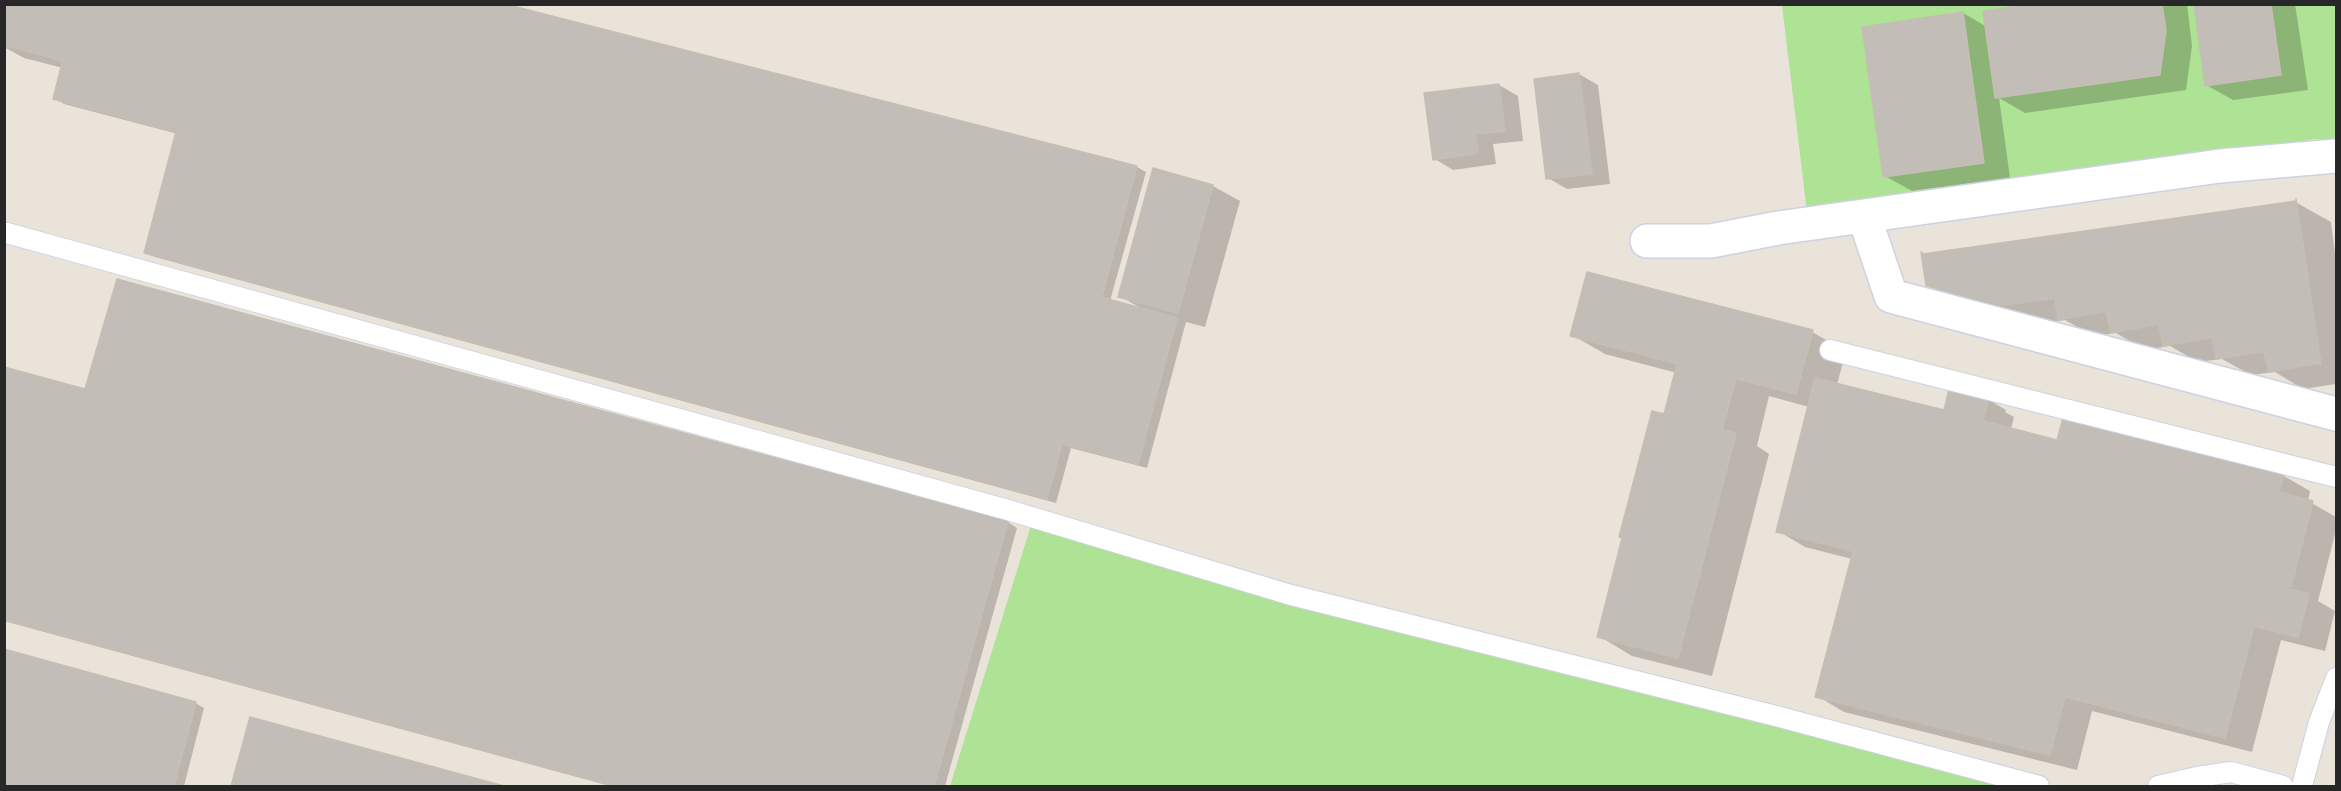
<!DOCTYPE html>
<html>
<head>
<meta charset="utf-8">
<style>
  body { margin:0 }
  #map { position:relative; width:2341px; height:791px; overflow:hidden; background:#eae3d9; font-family:"Alegreya Sans",sans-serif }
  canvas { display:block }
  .frame { position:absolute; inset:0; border:6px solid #272727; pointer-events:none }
</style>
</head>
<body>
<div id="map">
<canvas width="2341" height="791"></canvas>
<div class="frame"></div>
</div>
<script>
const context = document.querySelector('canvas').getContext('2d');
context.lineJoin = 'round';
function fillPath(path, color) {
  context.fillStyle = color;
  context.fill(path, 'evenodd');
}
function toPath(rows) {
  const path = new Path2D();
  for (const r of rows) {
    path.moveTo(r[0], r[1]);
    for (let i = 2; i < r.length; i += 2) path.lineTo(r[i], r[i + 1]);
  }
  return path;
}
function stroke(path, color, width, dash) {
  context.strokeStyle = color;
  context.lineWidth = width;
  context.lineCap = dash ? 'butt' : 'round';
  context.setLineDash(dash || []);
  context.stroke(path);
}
fillPath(toPath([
  [1782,5,2336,5,2336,140,2315,139,1807,212],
  [1033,519,2021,786,950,786]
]), '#aee294');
fillPath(toPath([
  [7,4,499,4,1137,167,1146,172,1110,301,1142,309,1120,296,1213,186,1240,201,1205,327,1186,322,1147,468,1071,448,1056,503,155,257,146,252,178,134,64,104,55,98,63,68,24,58,4,47,4,13],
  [2043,4,2187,4,2192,46,2186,90,2025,113,1999,98,2010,178,1912,191,1885,176,1963,13,1987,27],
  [2195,4,2295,4,2308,90,2233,100,2206,85],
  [1579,74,1598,85,1610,184,1567,189,1548,178],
  [1499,85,1518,96,1523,141,1493,144,1496,164,1453,170,1435,159],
  [2297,203,2331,222,2336,261,2336,384,2303,389,2275,372,2251,375,2222,359,2198,362,2170,346,2145,350,2116,333,2093,336,2065,320,2039,324,1961,304,1927,284,1923,255],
  [1812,332,1846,351,1837,385,1945,412,1979,394,2006,410,2005,412,2014,417,2011,429,2058,441,2064,420,2284,476,2310,491,2308,501,2336,517,2336,530,2318,601,2335,611,2325,651,2281,640,2252,752,2092,711,2077,770,1844,712,1817,696,1852,559,1805,547,1778,531,1809,407,1769,396,1757,446,1769,454,1712,676,1632,656,1599,636,1677,373,1605,354,1572,335],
  [4,369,86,391,1008,522,1017,528,945,786,610,786,4,621],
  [4,651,195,703,204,708,184,786,4,786],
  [251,719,498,786,233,786]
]), '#0003');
const building = toPath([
  [5,4,77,4,63,61,4,45,5,4],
  [77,4,505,4,1137,166,1047,499,144,253,176,132,53,99,77,4],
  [2032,4,2162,4,2166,30,2160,75,1995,98,1983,11,2032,4],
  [2194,4,2271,4,2281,75,2205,86,2194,4],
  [1963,12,1984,163,1883,177,1862,27,1963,12],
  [1579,73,1592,174,1546,179,1534,79,1579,73],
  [1499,84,1505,131,1475,134,1478,153,1433,160,1424,93,1499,84],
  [1153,168,1213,185,1178,313,1118,297,1153,168],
  [2296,199,2321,365,2319,363,2269,372,2264,351,2216,359,2212,337,2163,346,2159,324,2111,333,2106,311,2058,320,2055,298,2004,305,1926,286,1921,252,1923,254,2296,201,2296,199],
  [1587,272,1813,330,1796,394,1570,336,1587,272],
  [117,279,1008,521,934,786,615,786,4,620,4,367,85,389,117,279],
  [1101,297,1177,318,1138,464,1062,444,1101,297],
  [1677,364,1736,378,1722,430,1736,433,1678,658,1597,637,1622,538,1619,537,1652,411,1664,414,1677,364],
  [1815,378,1944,410,1950,385,1979,393,1978,397,1988,400,1983,421,2057,440,2063,418,2284,474,2279,492,2313,501,2291,587,2258,579,2257,581,2309,594,2298,637,2254,626,2225,738,2065,697,2050,755,1815,697,1853,551,1776,532,1815,378],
  [4,649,196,702,174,786,4,786,4,649],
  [250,717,504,786,231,786,250,717]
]);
fillPath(building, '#c2bdb6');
stroke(building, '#c5bfb3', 1.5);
const service = toPath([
  [7,233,1008,510,1291,595,1776,716,2039,786],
  [1830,350,2336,477],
  [2158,786,2197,777,2231,772,2283,786],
  [2302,786,2319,722,2336,678]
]);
const minor = toPath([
  [1864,216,1891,296,2336,414],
  [1647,241,1711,241,1778,228,2220,166,2336,156]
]);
stroke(service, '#ced1e1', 22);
stroke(minor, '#ced1e1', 36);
stroke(service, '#fff', 20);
stroke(minor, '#fff', 33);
</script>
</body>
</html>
